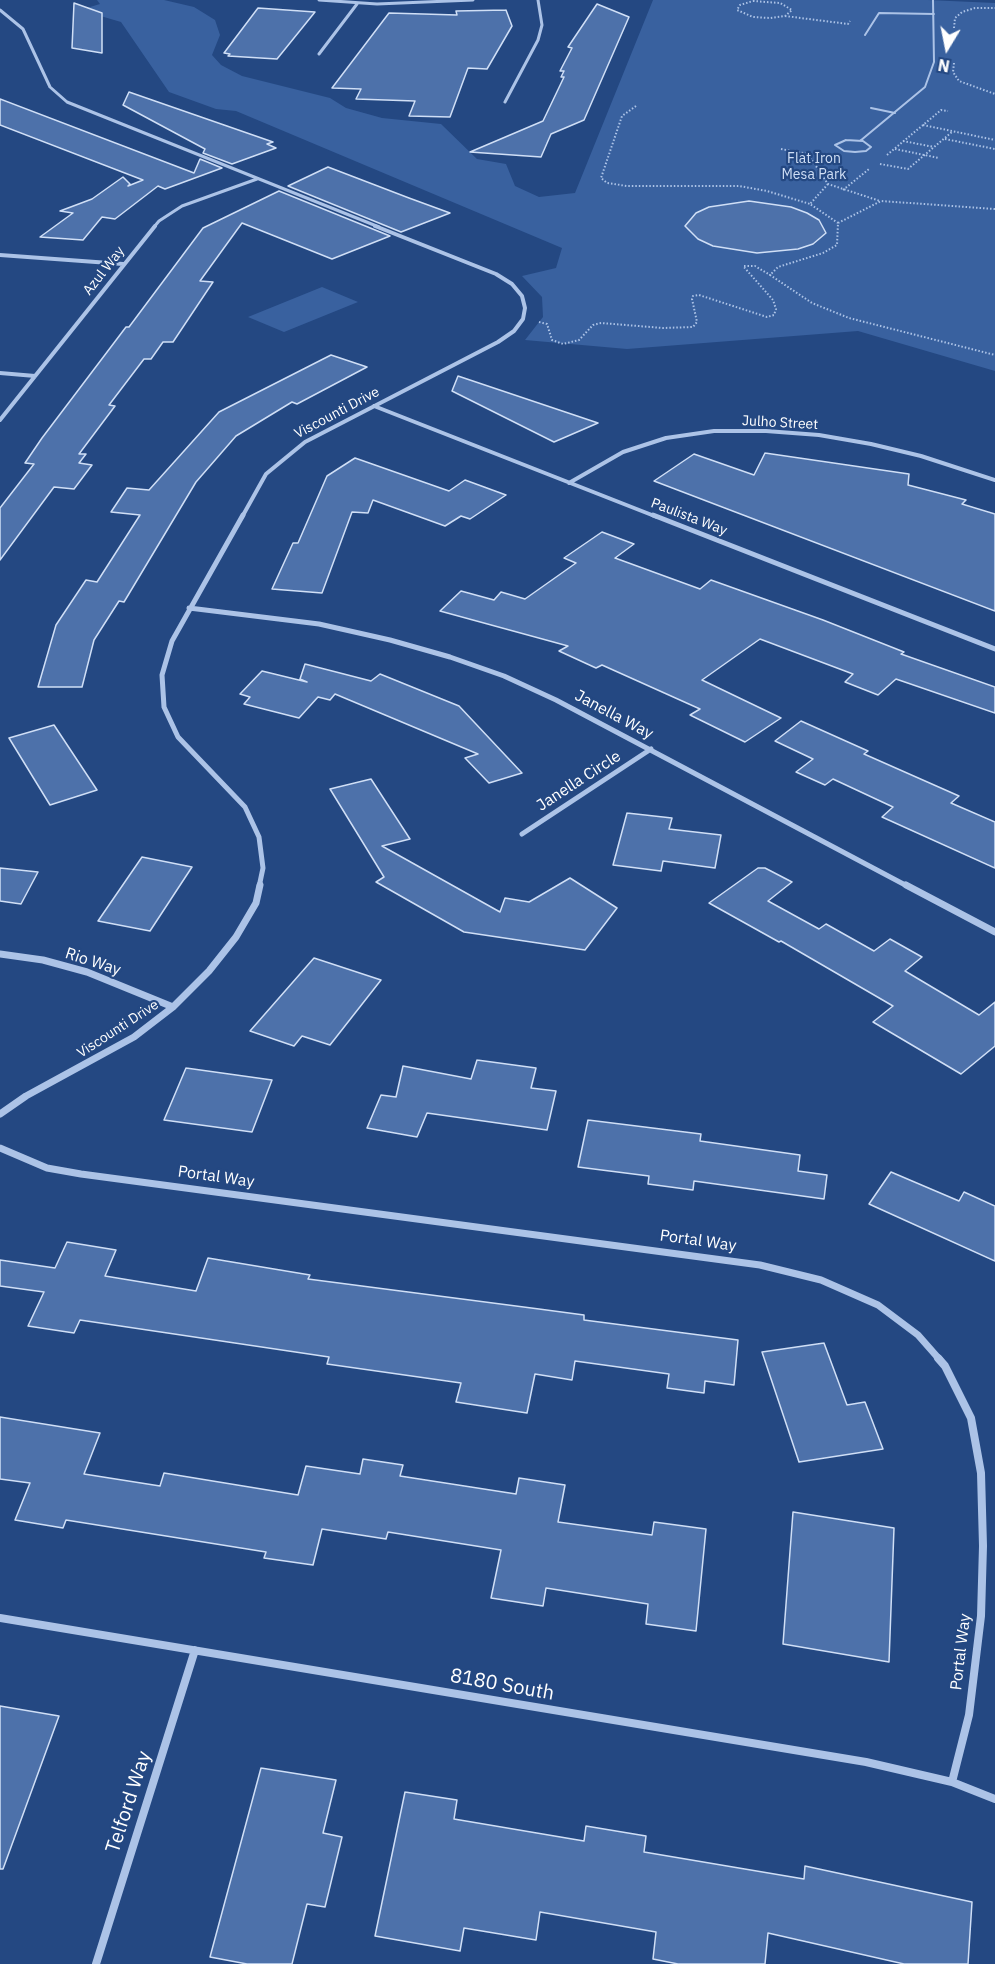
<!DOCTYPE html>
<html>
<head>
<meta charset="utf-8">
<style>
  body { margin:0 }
  #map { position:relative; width:995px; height:1964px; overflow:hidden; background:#244882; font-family:"IBM Plex Sans",sans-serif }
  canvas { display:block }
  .north { position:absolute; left:917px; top:18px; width:60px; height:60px; -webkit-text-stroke:4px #244882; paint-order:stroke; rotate:190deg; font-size:16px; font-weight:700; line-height:24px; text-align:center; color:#fff }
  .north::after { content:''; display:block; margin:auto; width:21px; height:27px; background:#fff; clip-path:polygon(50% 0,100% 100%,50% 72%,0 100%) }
</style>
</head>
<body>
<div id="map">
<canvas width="995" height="1964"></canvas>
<div class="north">N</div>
</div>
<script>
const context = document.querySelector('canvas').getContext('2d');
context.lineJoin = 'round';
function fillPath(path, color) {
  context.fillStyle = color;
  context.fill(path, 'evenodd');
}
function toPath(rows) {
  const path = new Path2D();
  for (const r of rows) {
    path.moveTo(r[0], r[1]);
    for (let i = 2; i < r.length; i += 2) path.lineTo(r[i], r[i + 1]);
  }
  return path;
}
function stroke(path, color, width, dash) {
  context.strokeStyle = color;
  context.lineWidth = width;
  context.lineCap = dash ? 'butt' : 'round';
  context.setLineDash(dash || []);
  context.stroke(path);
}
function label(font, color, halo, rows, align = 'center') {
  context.font = font + ' "IBM Plex Sans",sans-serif';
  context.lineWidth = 4.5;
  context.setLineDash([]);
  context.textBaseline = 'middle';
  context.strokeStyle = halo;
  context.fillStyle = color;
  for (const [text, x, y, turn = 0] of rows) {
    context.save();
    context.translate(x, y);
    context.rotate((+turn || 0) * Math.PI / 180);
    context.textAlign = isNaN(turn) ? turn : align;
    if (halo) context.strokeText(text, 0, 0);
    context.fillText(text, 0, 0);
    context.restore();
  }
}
fillPath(toPath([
  [97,0,164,0,194,7,215,20,220,35,212,55,221,65,242,76,330,98,346,108,382,118,441,124,477,159,506,164,515,186,539,197,575,193,653,0,928,0,995,3,995,371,858,331,627,349,525,340,543,317,542,297,522,276,556,268,562,248,236,111,216,109,169,92,121,22,80,10,100,4],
  [322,287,358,302,284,332,248,317]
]), '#39619f');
const building = toPath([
  [74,3,102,13,102,53,72,48,74,3],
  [597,4,629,17,584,120,551,134,541,157,470,152,543,121,564,77,561,77,564,71,560,71,572,48,568,47,597,4],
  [258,8,315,12,277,59,228,56,230,54,224,53,258,8],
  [506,10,512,26,487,69,468,68,450,117,409,116,415,101,356,99,361,89,332,88,389,13,457,15,456,11,506,10],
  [129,92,273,142,267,144,276,148,232,164,203,153,205,149,123,105,129,92],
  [0,99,194,173,200,159,222,168,165,189,158,186,115,219,102,217,83,240,40,237,73,213,60,211,92,199,123,177,130,184,128,186,143,180,0,125,0,99],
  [328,167,409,198,450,213,401,232,288,186,328,167],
  [279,191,390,236,332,259,242,223,200,281,213,282,173,342,163,342,151,359,144,359,109,405,115,406,79,454,86,454,79,463,92,465,74,489,54,487,0,560,0,508,34,464,25,463,42,438,126,327,129,327,203,228,279,191],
  [749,201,791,207,807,213,819,220,826,233,813,244,798,249,757,253,713,246,698,239,685,226,696,213,709,207,749,201],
  [331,355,367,367,297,404,292,402,236,436,196,482,124,602,119,601,94,640,82,687,38,687,56,625,86,580,97,582,140,515,111,512,127,488,149,490,219,412,331,355],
  [458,376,598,423,554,442,452,391,458,376],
  [765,453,909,474,908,485,966,500,962,504,995,514,995,611,654,481,694,454,754,475,765,453],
  [355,458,449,491,465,480,506,495,470,519,461,516,445,526,373,500,368,513,352,512,322,593,272,589,293,543,298,543,327,476,355,458],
  [602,532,634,544,615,558,700,589,711,580,823,620,904,652,901,654,995,687,995,713,896,679,878,695,845,682,853,674,760,639,702,680,781,718,745,742,690,715,700,709,602,665,596,668,559,651,568,646,440,611,461,591,494,600,501,592,525,599,576,563,564,558,602,532],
  [305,664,371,681,380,674,459,706,522,773,489,783,465,758,478,754,335,694,330,700,318,697,299,718,244,704,250,697,240,694,262,671,307,682,300,679,305,664],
  [801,721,868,751,864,754,959,796,951,803,995,822,995,868,882,817,893,807,833,779,825,785,796,772,813,759,775,741,801,721],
  [54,725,97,790,50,805,9,738,54,725],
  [371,779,410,839,382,846,500,912,505,898,529,902,570,878,617,908,585,950,464,932,376,882,384,877,330,789,371,779],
  [627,813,672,818,669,829,721,835,715,868,663,861,661,871,613,865,627,813],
  [142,857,192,867,150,931,98,921,142,857],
  [0,868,38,872,21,904,0,901,0,868],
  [758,868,765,868,792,882,768,901,819,929,826,924,874,951,890,939,922,957,905,971,979,1015,995,1002,995,1046,961,1074,873,1022,893,1006,781,941,779,942,709,903,758,868],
  [314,958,381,980,330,1045,302,1036,294,1046,250,1031,314,958],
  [477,1060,536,1068,531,1088,556,1091,547,1130,427,1113,417,1137,367,1128,381,1095,396,1097,403,1066,471,1079,477,1060],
  [186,1068,272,1080,252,1132,164,1120,186,1068],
  [588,1120,701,1134,700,1141,800,1155,798,1171,827,1175,824,1199,694,1181,693,1190,648,1184,649,1176,578,1167,588,1120],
  [891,1172,959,1201,964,1192,995,1206,995,1261,869,1204,891,1172],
  [67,1242,116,1250,105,1276,196,1291,208,1258,310,1275,308,1279,539,1309,584,1315,584,1320,738,1340,734,1385,705,1381,704,1393,667,1388,669,1374,575,1361,572,1380,535,1374,527,1413,456,1402,461,1383,327,1364,329,1357,80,1320,74,1333,28,1326,44,1292,0,1286,0,1260,55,1268,67,1242],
  [824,1343,847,1405,865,1402,883,1449,799,1462,762,1352,824,1343],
  [0,1417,100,1433,84,1474,160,1486,164,1473,298,1495,306,1466,360,1474,363,1459,403,1465,400,1476,516,1494,519,1478,565,1485,558,1522,652,1535,654,1522,706,1529,696,1631,646,1624,648,1604,546,1588,543,1606,491,1598,501,1550,388,1532,386,1539,322,1529,313,1565,264,1558,266,1552,66,1520,63,1528,15,1520,30,1483,0,1479,0,1417],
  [793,1512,894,1528,889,1662,783,1644,793,1512],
  [0,1706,59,1716,3,1869,0,1869,0,1706],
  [261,1768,336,1780,323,1833,342,1837,325,1907,307,1904,292,1964,247,1964,210,1957,261,1768],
  [405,1792,457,1800,454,1819,584,1841,586,1826,646,1836,644,1852,804,1879,805,1866,972,1902,968,1964,904,1964,768,1933,765,1964,678,1964,653,1959,656,1932,540,1912,536,1940,464,1928,460,1951,375,1936,405,1792]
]);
fillPath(building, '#4d71aa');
stroke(building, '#d0dff6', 1.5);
stroke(toPath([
  [753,1,780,3,792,10,785,16,770,18,753,17,737,10,740,5,753,1],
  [785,16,848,24,850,21],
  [954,28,955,18,962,12,975,8,995,8],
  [954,63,953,72,959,81,995,94],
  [636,106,622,116,601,178,607,183,627,186,739,186,767,191,810,204],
  [923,125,995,140],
  [945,139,995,149],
  [903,141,934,147],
  [781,149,808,154,828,184,880,201],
  [895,149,939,158],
  [887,155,941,110,948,111],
  [880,164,908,169,953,131],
  [828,184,810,204,838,223],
  [843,190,869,169],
  [995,209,881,201,838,223,837,245,823,253,778,267,770,275,812,303,849,318,995,355],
  [744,266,755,266,770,275],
  [539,322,547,324,552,340,563,344,579,340,593,325,601,323,663,328,693,327,697,322,692,299,693,296,699,295,767,317,774,315,776,309,773,300,743,266]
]), '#acc3e7', 2, [1.5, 2]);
stroke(toPath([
  [865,35,879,13,934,14],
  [871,108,895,113],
  [846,140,863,141,871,147,866,151,855,152,844,151,835,145,846,140],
  [860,141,925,87,934,62,933,0]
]), '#acc3e7', 2);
stroke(toPath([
  [319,0,377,4,473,0],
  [0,10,23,29,50,87,67,102,379,227],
  [319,54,357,4],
  [505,102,538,40,542,25,538,0],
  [154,227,159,221,182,206,257,179]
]), '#acc3e7', 3);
stroke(toPath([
  [0,255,123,264],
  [0,373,35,376],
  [374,406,657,517],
  [0,420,155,226],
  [569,483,623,452,666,438,714,431,766,431,819,435,871,444,921,456,995,480],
  [242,517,266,474,305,442,498,342,514,331,523,319,525,308,522,296,512,284,496,274,375,226]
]), '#acc3e7', 4);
stroke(toPath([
  [243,515,172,641,162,675,164,707,178,737,245,807,259,837,263,868,259,887],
  [653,515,995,649],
  [189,608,319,624,390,640,450,657,504,676,556,700,909,887],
  [522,834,651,749]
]), '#acc3e7', 5);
stroke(toPath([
  [906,885,995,932],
  [0,954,43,960,87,972,173,1007],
  [0,1114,26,1096,134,1037,173,1007,209,971,236,937,256,903,260,885],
  [0,1148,47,1168,81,1174,760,1265,821,1280,878,1305,918,1335,940,1360]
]), '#acc3e7', 7);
stroke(toPath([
  [938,1358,945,1366,971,1418,981,1473,983,1546,981,1616,969,1715,952,1782],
  [0,1618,866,1762,952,1782,995,1799],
  [96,1964,195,1650]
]), '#acc3e7', 8);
label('14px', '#d0dff6', '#244882', [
  ["Flat Iron",814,159],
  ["Mesa Park",814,175]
]);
label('14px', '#fff', '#244882', [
  ["Azul Way",104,271,-52],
  ["Viscounti Drive",337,413,-28],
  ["Julho Street",780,423,3],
  ["Paulista Way",689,517,21],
  ["Viscounti Drive",118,1029,-33]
]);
label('16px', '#fff', '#244882', [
  ["Janella Way",614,715,28],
  ["Janella Circle",579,781,-33],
  ["Rio Way",93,962,18],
  ["Portal Way",216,1177,8],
  ["Portal Way",698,1241,8],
  ["Portal Way",961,1652,-83]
]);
label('20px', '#fff', '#244882', [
  ["8180 South",502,1685,10],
  ["Telford Way",129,1802,-72]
]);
</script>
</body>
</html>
